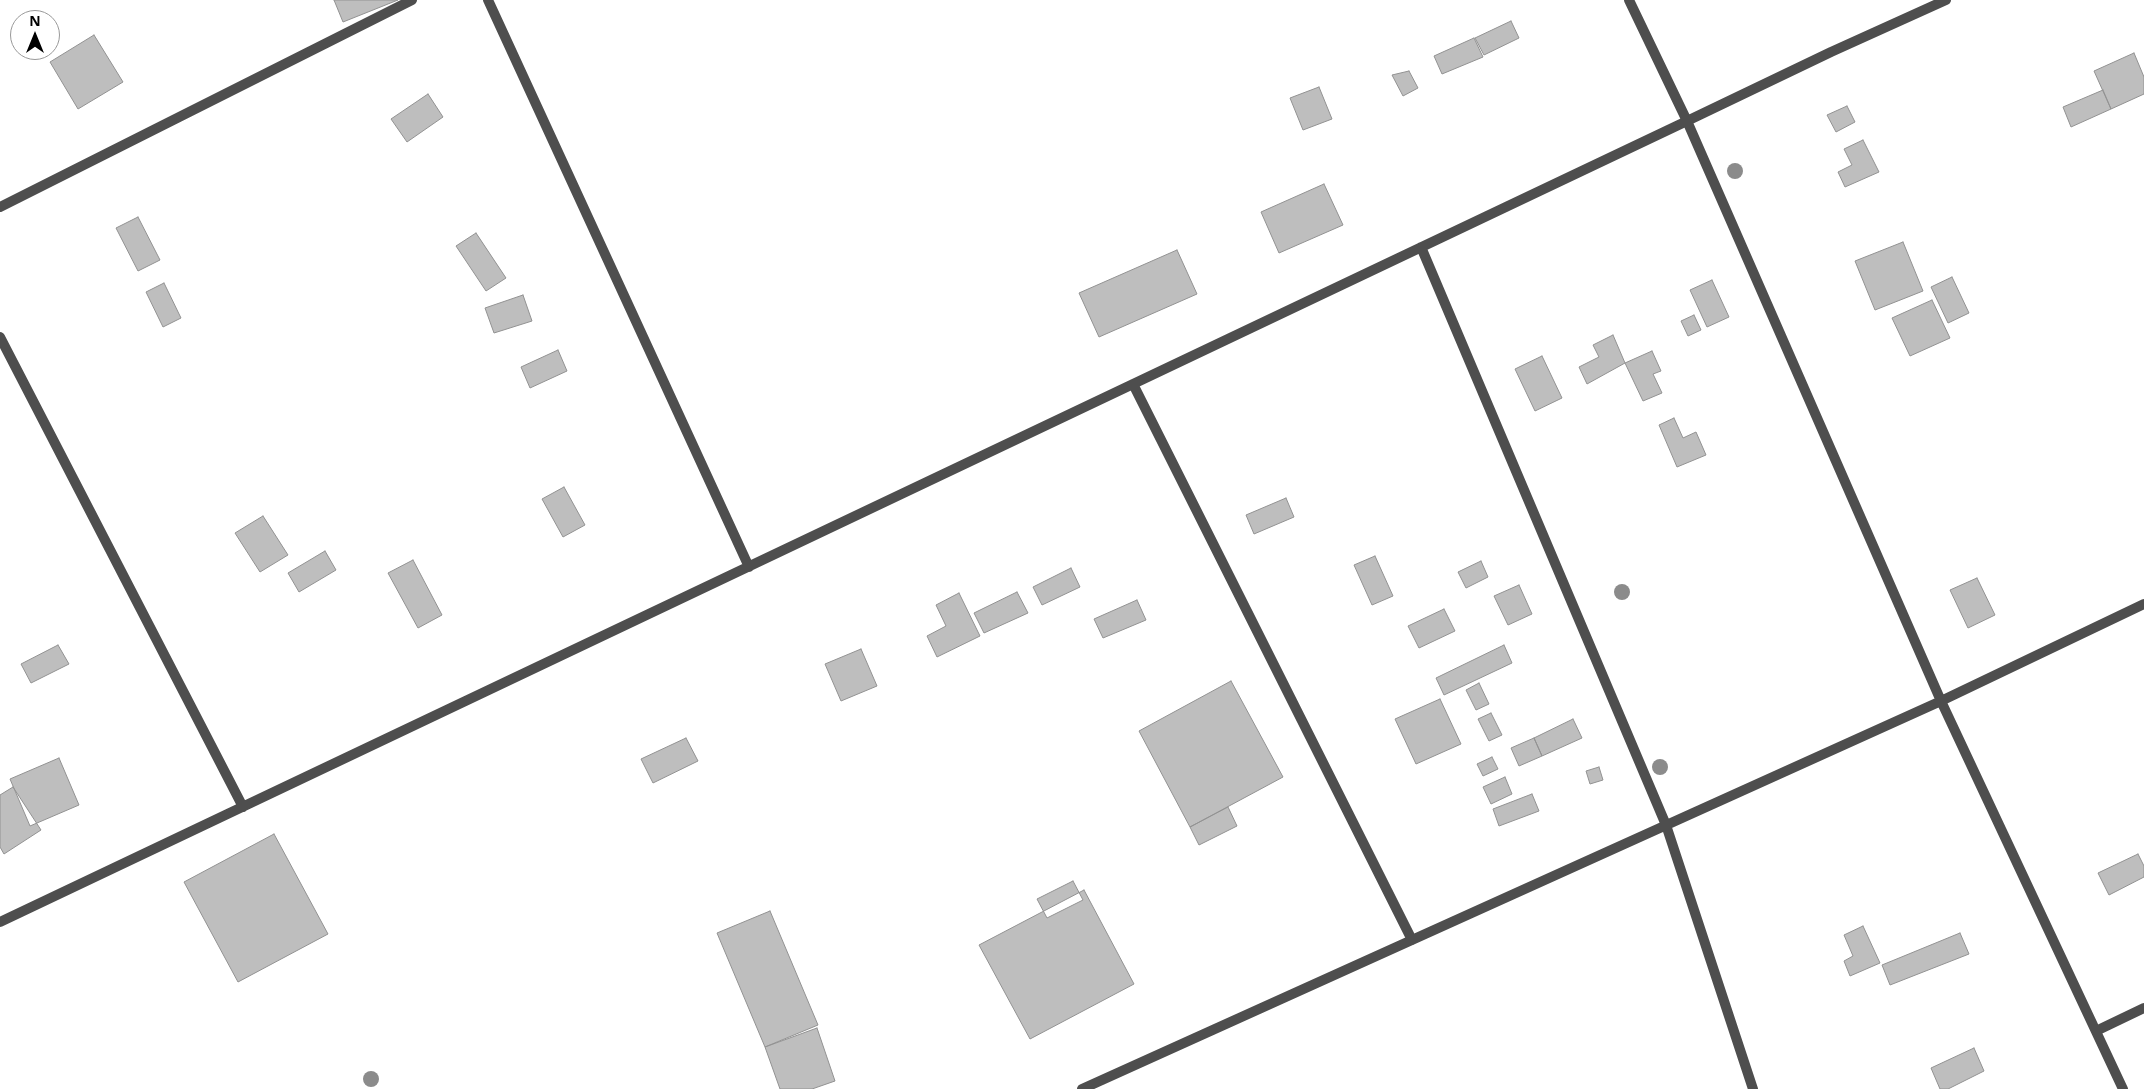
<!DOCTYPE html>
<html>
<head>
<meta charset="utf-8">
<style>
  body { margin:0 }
  #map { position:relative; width:2144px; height:1089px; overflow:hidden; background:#fff; font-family:"Open Sans",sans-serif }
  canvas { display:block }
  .north { position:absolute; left:10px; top:10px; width:50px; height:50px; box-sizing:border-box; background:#fff; border:1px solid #999; border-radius:50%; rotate:0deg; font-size:14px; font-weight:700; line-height:20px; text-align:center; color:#000 }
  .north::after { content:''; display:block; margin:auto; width:18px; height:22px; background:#000; clip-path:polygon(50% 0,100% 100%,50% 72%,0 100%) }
</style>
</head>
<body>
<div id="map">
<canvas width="2144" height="1089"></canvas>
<div class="north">N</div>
</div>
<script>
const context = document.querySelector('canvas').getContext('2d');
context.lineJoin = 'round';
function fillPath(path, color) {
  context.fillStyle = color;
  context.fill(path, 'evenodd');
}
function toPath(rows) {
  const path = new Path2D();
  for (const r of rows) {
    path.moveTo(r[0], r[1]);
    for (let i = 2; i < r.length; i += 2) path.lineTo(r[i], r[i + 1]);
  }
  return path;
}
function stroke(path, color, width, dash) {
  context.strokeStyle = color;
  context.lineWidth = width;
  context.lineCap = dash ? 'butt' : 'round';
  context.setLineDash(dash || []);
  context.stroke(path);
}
const building = toPath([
  [334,0,398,0,343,22,334,0],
  [1511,21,1519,38,1484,55,1475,38,1511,21],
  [94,35,123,82,78,109,50,62,94,35],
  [1474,38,1483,57,1442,74,1434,56,1474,38],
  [2134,53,2144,77,2144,94,2111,109,2094,71,2134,53],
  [1409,71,1418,88,1403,96,1392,75,1409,71],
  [1319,87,1332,119,1303,130,1290,98,1319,87],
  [2103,90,2111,109,2071,127,2063,107,2103,90],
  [428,94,443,117,407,142,391,119,428,94],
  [1847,106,1855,122,1836,132,1827,115,1847,106],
  [1863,140,1879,172,1845,187,1838,172,1852,165,1844,149,1863,140],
  [1324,184,1343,225,1279,253,1261,212,1324,184],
  [138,217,160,260,138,271,116,228,138,217],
  [476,233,506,278,486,291,456,246,476,233],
  [1903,242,1923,291,1875,310,1855,261,1903,242],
  [1177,250,1197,294,1099,337,1079,293,1177,250],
  [1952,277,1969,313,1948,323,1931,287,1952,277],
  [1712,280,1729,317,1707,327,1690,290,1712,280],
  [164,283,181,318,163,327,146,292,164,283],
  [523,295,532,321,494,333,485,308,523,295],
  [1932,300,1950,338,1910,356,1892,318,1932,300],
  [1694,315,1701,330,1688,336,1681,321,1694,315],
  [1613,335,1625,363,1587,384,1579,367,1599,357,1593,345,1613,335],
  [558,350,567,371,530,388,521,367,558,350],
  [1652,351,1661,371,1653,374,1662,393,1643,401,1625,363,1652,351],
  [1542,356,1562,398,1535,411,1515,369,1542,356],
  [1674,418,1683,438,1696,432,1706,455,1677,467,1659,425,1674,418],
  [564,487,585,525,563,537,542,499,564,487],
  [1286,498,1294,517,1254,534,1246,515,1286,498],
  [263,516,288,555,260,572,235,533,263,516],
  [325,551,336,570,299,592,288,573,325,551],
  [1375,556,1393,596,1372,605,1354,565,1375,556],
  [413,560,442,615,418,628,388,573,413,560],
  [1481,561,1488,577,1466,588,1458,572,1481,561],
  [1071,568,1080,587,1042,605,1033,587,1071,568],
  [1977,578,1995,615,1968,628,1950,590,1977,578],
  [1519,585,1532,614,1508,625,1494,596,1519,585],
  [1017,592,1028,613,984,633,974,613,1017,592],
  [959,593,980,636,937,657,927,636,946,626,936,605,959,593],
  [1137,600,1146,620,1103,638,1094,619,1137,600],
  [1444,609,1455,631,1419,648,1408,626,1444,609],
  [58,645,69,664,31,683,21,664,58,645],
  [1504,645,1512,663,1444,695,1436,678,1504,645],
  [861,649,877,686,841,701,825,664,861,649],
  [1231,681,1283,777,1190,827,1139,731,1231,681],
  [1479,683,1489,704,1476,710,1466,690,1479,683],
  [1440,699,1461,744,1416,764,1395,719,1440,699],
  [1491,713,1502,735,1489,741,1478,719,1491,713],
  [1573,719,1582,738,1542,756,1534,738,1573,719],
  [686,738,698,761,653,783,641,759,686,738],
  [1534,738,1542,756,1519,766,1511,748,1534,738],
  [1492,757,1498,769,1483,776,1477,764,1492,757],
  [59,758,79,805,30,826,10,779,59,758],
  [1599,767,1603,780,1590,784,1586,771,1599,767],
  [1505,777,1512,794,1491,804,1483,787,1505,777],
  [13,787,41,830,4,854,0,847,0,795,13,787],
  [1532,794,1539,811,1499,826,1493,809,1532,794],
  [1228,807,1237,826,1199,845,1190,827,1228,807],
  [274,834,328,934,238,982,184,882,274,834],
  [2138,854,2144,866,2144,877,2109,895,2098,873,2138,854],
  [1073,881,1083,900,1047,918,1037,899,1073,881],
  [1084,890,1134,984,1030,1039,979,945,1084,890],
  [770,911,818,1025,765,1047,717,933,770,911],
  [1863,926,1880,963,1850,976,1844,961,1853,956,1844,935,1863,926],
  [1960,933,1969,954,1890,985,1882,965,1960,933],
  [817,1028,835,1081,812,1089,780,1089,765,1047,817,1028],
  [1974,1048,1984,1071,1948,1089,1940,1089,1931,1068,1974,1048]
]);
fillPath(building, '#bebebe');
stroke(building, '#929292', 1);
stroke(toPath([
  [488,0,749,567],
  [1946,0,1831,52,1687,121,1941,701,2123,1089],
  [0,207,412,0],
  [1421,247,1666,825,1753,1089],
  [0,337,243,807],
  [1133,384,1412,940],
  [0,922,1687,121,1629,0],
  [2096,1031,2144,1008],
  [1082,1089,1941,701,2144,604]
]), '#4e4e4e', 10);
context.fillStyle = '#8b8b8b';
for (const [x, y] of [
  [1735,171],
  [1622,592],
  [1660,767],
  [371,1079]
]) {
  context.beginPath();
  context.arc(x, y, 8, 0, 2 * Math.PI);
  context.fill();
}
</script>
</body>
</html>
